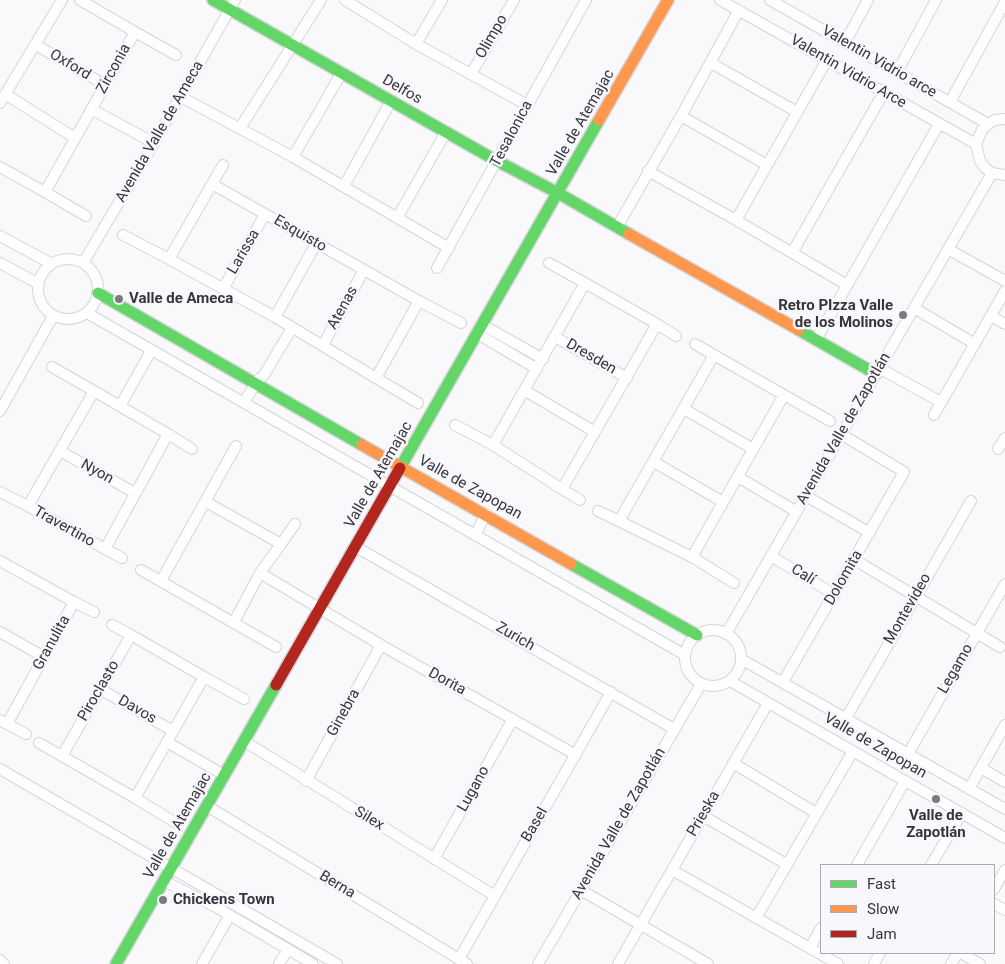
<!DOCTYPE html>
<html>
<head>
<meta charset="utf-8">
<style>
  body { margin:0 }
  #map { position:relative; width:1005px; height:964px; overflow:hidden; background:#f9f9fb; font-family:Roboto,sans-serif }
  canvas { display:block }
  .legend { position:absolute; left:820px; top:864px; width:175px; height:90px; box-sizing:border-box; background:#f8f8fc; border:1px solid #aaaaaf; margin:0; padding:6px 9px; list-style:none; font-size:15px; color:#35353c }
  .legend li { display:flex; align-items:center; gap:10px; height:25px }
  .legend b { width:25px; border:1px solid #aaaaaf }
</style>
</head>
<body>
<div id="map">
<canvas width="1005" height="964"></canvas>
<ul class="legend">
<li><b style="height:6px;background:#63d668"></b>Fast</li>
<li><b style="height:6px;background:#ff974d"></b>Slow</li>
<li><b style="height:6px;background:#b3261e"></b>Jam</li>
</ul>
</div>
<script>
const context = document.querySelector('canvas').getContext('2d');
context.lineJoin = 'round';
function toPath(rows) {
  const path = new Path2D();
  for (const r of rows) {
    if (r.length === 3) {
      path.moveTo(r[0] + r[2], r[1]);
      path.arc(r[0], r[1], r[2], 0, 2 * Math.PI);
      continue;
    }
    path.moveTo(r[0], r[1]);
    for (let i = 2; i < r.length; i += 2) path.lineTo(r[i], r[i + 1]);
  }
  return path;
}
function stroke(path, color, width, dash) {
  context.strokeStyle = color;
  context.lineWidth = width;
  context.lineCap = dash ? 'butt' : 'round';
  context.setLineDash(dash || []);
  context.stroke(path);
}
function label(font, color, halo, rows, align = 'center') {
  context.font = font + ' Roboto,sans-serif';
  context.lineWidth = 5;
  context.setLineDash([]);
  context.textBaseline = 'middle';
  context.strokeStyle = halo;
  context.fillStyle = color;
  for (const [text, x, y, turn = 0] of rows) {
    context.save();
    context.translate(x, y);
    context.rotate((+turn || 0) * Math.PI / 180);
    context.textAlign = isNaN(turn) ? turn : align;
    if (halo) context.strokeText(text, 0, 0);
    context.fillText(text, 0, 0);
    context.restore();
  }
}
const street = toPath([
  [345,0,416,44,527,105],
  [720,0,976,144],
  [770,0,988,124],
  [135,32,176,55],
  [845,42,868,0],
  [416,44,442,0],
  [36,45,105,85],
  [711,63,797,112],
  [897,72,936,0],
  [471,74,514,0],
  [5,94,75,138],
  [181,97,293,157,449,248],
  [950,102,1005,2],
  [0,103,62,0],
  [91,109,154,143],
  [681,116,767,165],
  [1005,119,995,120,988,124,982,130,976,144,980,161,985,168,992,173,1005,175],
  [240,128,321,0],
  [293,157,342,72],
  [0,167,45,192,135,32,80,0],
  [648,171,736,220,847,285],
  [212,184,419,301,376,378,275,317,169,259,212,184],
  [212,184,223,165],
  [344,186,391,101],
  [45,192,86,216],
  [397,218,446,132],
  [736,220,827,60],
  [617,227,681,116,739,10],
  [123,235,169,259],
  [0,236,52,264],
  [948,249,1005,281],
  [792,253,884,92],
  [68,289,30],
  [0,263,39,284],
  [83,263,154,143,235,0],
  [549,263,585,283],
  [437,268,586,0],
  [585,283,657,324,562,489,493,445,585,283],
  [223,289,265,214],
  [419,301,461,323],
  [914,308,975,344],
  [87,313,685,655],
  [991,316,1005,324],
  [275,317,316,244],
  [657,324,676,336],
  [483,325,543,359],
  [478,334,537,369],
  [555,337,627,378],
  [816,340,939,124],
  [695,344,714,355],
  [323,345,364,270],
  [714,355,784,395,692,557,619,521,714,355],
  [52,367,94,391],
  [879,368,941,402],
  [376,378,418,403],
  [524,390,595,432],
  [94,391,168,434,105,549,28,506,94,391],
  [784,395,830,421],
  [244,402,258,380,264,375,292,328],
  [120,406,151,351],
  [684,409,753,449],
  [0,411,53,316],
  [934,415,1005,291],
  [455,425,493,445],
  [168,434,192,449],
  [998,449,1005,438],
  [60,451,135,493],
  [654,462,723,502],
  [738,477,797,512],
  [562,489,580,500],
  [0,492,28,506],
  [806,496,870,533],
  [206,502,281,544,260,573,234,622],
  [598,511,619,521],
  [475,535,486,514],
  [281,544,295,524],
  [356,547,674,729],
  [105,549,122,558],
  [771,556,835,595],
  [692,557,734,583],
  [855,560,1000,647],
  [0,561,74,602,7,724,0,720],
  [141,570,276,647],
  [260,573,381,645,576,755],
  [161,581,236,446],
  [74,602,94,612],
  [112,625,131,635],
  [713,658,28],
  [0,632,44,657],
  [726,634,992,173],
  [131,635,204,677,135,798,62,756,131,635],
  [741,659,1005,809],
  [204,677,244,699],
  [730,681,1005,838],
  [783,682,904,472,841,434],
  [100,689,173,731],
  [846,718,971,501],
  [7,724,26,734],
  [244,741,495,896],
  [167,742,224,775],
  [39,743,62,756],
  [908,754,1005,584],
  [733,763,816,813],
  [981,768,1005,782],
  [0,769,337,964],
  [306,781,381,645],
  [969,789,1005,725],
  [135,798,176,823],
  [207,806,467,964],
  [703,816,786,864],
  [434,859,513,719],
  [857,865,905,781],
  [931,865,962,813],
  [672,870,838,964],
  [164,881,216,907,313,964],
  [994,889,1005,870],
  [581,890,708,964],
  [994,904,1005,910],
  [756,918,853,751],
  [810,948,821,928],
  [961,953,980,964],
  [459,959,611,692],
  [0,960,4,964],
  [202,964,230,915],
  [279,964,288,949],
  [538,964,701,684],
  [618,964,768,703],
  [874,964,880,953],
  [951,964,958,953]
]);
const fast = toPath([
  [213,0,497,161,558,193,629,234],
  [98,293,362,445],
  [799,330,876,374],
  [400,468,599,120],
  [571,564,697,635],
  [116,964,276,685]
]);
const slow = toPath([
  [599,120,668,0],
  [629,234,799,330],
  [362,445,571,564]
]);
const jam = toPath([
  [276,685,400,468]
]);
stroke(street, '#d5d5da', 12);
stroke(fast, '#d5d5da', 14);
stroke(slow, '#d5d5da', 14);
stroke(jam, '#d5d5da', 14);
stroke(street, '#fefefe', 10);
stroke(fast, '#63d668', 11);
stroke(slow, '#ff974d', 11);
stroke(jam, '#b3261e', 11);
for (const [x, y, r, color] of [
  [119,299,5,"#7a7a7f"],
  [903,315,5,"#7a7a7f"],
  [936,799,5,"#7a7a7f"],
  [163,900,5,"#7a7a7f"]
]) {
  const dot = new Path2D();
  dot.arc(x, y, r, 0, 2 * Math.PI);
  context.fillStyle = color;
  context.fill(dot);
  stroke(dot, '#f8f8fc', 2);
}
label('15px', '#35353c', '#f8f8fc', [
  ["Olimpo",492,37,-60],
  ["Valentin Vidrio arce",879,62,30],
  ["Oxford",70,65,31],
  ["Zirconia",114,69,-61],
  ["Valentin Vidrio Arce",848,72,30],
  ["Delfos",402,90,30],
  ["Valle de Atemajac",581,123,-60],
  ["Avenida Valle de Ameca",160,132,-60],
  ["Tesalonica",512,134,-62],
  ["Esquisto",300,234,30],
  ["Larissa",244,252,-60],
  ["Atenas",343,308,-61],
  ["Dresden",591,357,30],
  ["Avenida Valle de Zapotlán",844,429,-60],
  ["Nyon",97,472,29],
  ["Valle de Atemajac",379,475,-60],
  ["Valle de Zapopan",470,488,29],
  ["Travertino",64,527,29],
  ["Calí",803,575,32],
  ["Dolomita",844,578,-60],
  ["Montevideo",908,609,-60],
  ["Zurich",515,637,30],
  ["Granulita",52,643,-61],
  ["Legamo",956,669,-60],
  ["Dorita",447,682,29],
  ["Piroclasto",99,691,-60],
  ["Davos",137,710,30],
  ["Ginebra",344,713,-61],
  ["Valle de Zapopan",875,746,30],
  ["Lugano",474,789,-61],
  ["Prieska",704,814,-60],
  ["Silex",369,819,31],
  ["Avenida Valle de Zapotlán",619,824,-60],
  ["Basel",535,825,-60],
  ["Valle de Atemajac",178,826,-60],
  ["Berna",337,885,31]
]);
label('bold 15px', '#35353c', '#f8f8fc', [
  ["Valle de Ameca",129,299],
  ["Retro PIzza Valle",893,306,"right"],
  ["de los Molinos",893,323,"right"],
  ["Valle de",936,816,"center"],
  ["Zapotlán",936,833,"center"],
  ["Chickens Town",173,900]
], 'left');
</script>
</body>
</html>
